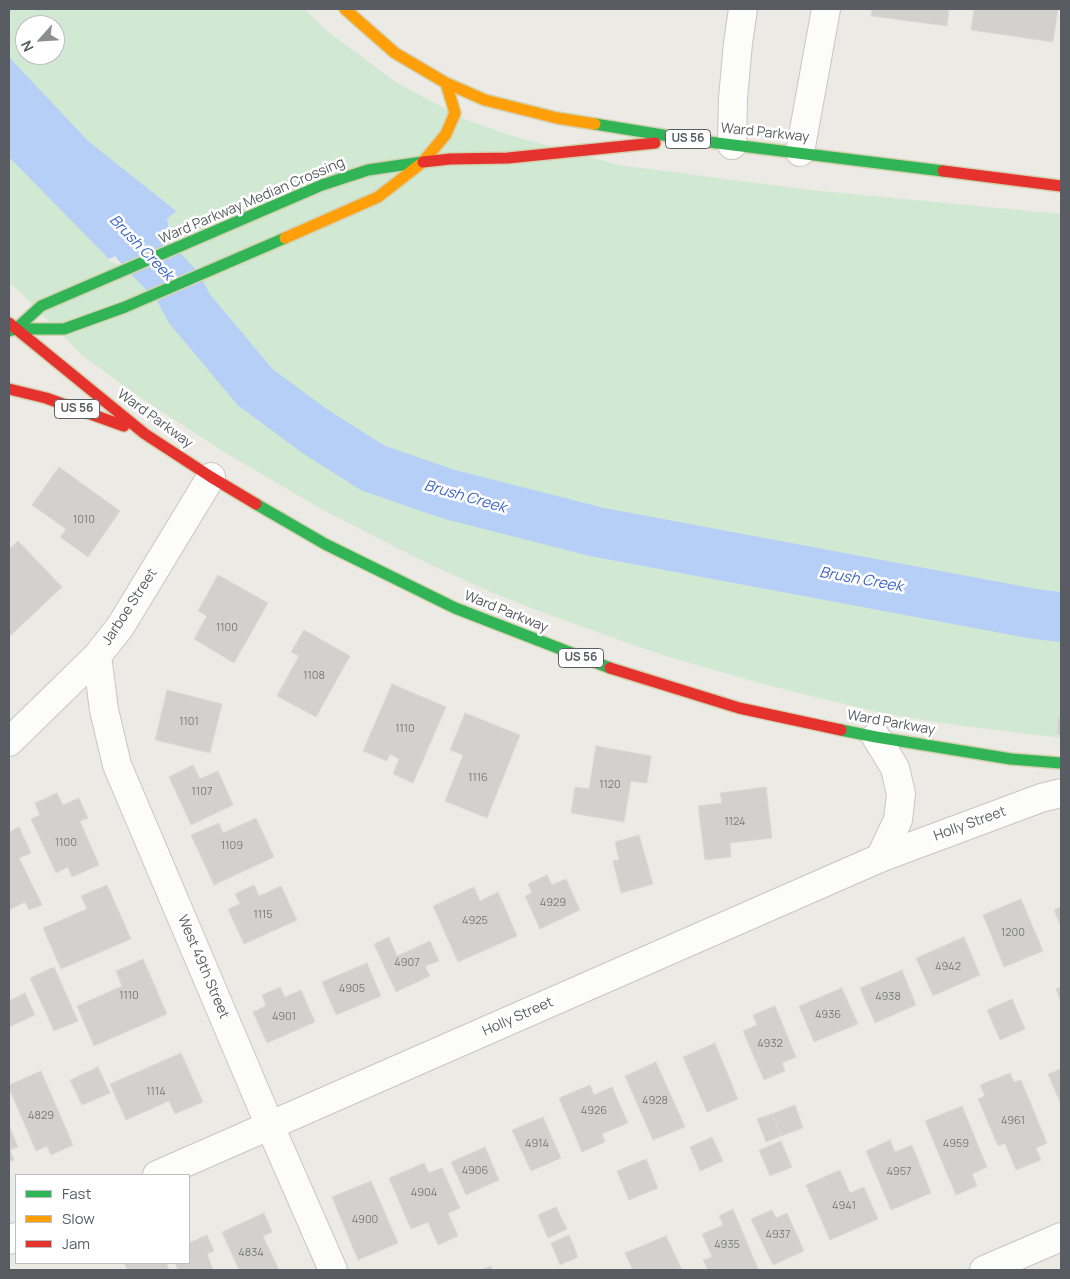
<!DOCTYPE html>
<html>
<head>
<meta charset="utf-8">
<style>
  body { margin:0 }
  #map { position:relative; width:1070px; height:1279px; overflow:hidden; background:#ebeae4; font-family:Manrope,sans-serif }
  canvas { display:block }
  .frame { position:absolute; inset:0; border:10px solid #5a5c63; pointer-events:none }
  .legend { position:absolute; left:15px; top:1174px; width:175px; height:90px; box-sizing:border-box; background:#fff; border:1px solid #bdbec1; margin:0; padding:6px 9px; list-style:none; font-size:15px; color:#5a5c63 }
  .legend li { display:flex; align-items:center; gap:10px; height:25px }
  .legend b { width:25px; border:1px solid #bdbec1 }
  .north { position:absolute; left:15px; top:15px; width:50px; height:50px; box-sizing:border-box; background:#fff; border:1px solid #bdbec1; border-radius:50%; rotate:244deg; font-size:14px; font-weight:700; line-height:20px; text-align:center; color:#5a5c63 }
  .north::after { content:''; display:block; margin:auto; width:18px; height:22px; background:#8d8e90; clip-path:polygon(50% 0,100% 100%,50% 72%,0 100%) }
</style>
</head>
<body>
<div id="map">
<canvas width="1070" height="1279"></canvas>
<div class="frame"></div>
<ul class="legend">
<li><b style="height:6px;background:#30b455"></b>Fast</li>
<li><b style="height:6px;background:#ff9f0a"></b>Slow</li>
<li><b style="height:6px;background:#e5322d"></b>Jam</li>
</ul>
<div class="north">N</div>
</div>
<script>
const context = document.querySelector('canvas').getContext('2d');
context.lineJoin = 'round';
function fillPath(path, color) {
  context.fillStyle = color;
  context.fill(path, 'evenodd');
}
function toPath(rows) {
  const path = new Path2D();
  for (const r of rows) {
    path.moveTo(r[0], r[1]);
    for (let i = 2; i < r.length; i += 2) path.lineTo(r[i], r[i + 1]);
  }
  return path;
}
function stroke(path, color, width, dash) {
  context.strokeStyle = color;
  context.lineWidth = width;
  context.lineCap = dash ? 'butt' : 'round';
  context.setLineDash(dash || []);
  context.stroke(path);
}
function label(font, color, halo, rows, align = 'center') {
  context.font = font + ' Manrope,sans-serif';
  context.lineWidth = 5;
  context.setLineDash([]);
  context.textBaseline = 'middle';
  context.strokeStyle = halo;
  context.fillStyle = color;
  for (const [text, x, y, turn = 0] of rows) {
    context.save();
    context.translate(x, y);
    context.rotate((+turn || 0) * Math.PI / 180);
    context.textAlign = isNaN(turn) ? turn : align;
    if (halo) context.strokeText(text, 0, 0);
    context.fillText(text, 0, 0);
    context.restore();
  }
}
fillPath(toPath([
  [9,9,304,9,327,31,397,83,467,120,509,135,619,165,810,190,1061,214,1061,738,964,726,917,719,878,712,815,697,756,682,662,655,544,613,493,593,427,563,323,510,219,449,134,393,83,356,19,291,9,283],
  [25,25,55,25,55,55,25,55]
]), '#d1e8d3');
fillPath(toPath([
  [9,57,88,141,176,211,167,219,178,287,108,258,9,157]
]), '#b6cff7');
fillPath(toPath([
  [172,231,180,286,177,289,107,260]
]), '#ebeae4');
stroke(toPath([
  [138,245,178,287,189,308,255,387,316,432,373,468,448,494,597,532,1035,614,1061,617]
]), '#b6cff7', 50);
const building = toPath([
  [872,9,949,9,947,26,871,16,872,9],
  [974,9,1058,9,1053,42,971,30,974,9],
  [59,467,120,511,88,557,60,537,66,529,32,505,59,467],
  [18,541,62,587,9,637,9,549,18,541],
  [218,575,268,603,234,663,194,639,207,616,198,611,218,575],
  [304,630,350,656,316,717,277,696,299,656,291,652,304,630],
  [392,684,446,707,413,783,393,774,399,759,390,754,387,761,363,751,392,684],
  [167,690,222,704,210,753,155,740,167,690],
  [465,713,520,735,487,818,445,801,463,755,450,750,465,713],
  [1058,718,1061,718,1061,734,1057,734,1058,718],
  [596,746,651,756,647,783,631,781,624,822,571,813,575,787,589,789,596,746],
  [193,765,200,779,218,771,233,805,191,825,169,777,193,765],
  [766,787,772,838,730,843,731,857,705,860,698,806,722,803,720,793,766,787],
  [57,793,63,805,79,798,88,818,80,821,99,865,72,877,68,867,56,873,31,819,40,815,35,803,57,793],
  [256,818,274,857,214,885,191,835,219,823,223,833,256,818],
  [19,827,31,853,19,858,42,905,29,910,25,902,9,910,9,832,19,827],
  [639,835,653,884,621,893,613,861,619,860,615,842,639,835],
  [547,875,552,885,566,879,580,910,540,929,525,896,532,893,528,884,547,875],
  [107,885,131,939,61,969,43,928,87,909,81,896,107,885],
  [254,885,259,896,281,886,297,920,244,944,228,909,240,904,235,894,254,885],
  [474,887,480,901,498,892,517,936,458,962,433,906,474,887],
  [1021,899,1043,951,1004,967,983,915,1021,899],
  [1061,907,1061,927,1054,910,1061,907],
  [389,937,397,956,430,941,439,961,425,966,430,976,396,992,374,944,389,937],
  [964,937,980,975,933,996,916,958,964,937],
  [143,959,167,1014,94,1046,77,1006,122,986,116,971,143,959],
  [367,963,381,996,336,1015,322,982,367,963],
  [54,967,78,1021,54,1031,30,978,54,967],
  [902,970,916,1005,875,1023,860,988,902,970],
  [280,987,285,997,301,990,315,1022,267,1043,253,1012,266,1006,262,995,280,987],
  [1061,987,1061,1002,1056,989,1061,987],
  [842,988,858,1024,814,1042,799,1006,842,988],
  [25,993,35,1015,9,1027,9,1001,25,993],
  [1012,999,1025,1029,1000,1040,987,1010,1012,999],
  [775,1006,796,1057,782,1063,785,1071,764,1080,743,1031,757,1025,753,1015,775,1006],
  [715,1043,738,1099,707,1112,683,1057,715,1043],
  [181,1053,203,1102,175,1114,169,1101,126,1120,110,1084,181,1053],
  [656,1062,685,1127,653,1140,625,1076,656,1062],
  [98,1067,110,1093,82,1105,70,1080,98,1067],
  [1061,1069,1061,1104,1048,1074,1061,1069],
  [41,1071,73,1145,51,1155,47,1146,36,1151,9,1088,9,1085,41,1071],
  [1010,1073,1014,1082,1021,1080,1047,1143,1036,1148,1041,1160,1016,1170,1005,1143,998,1146,978,1099,985,1096,980,1085,1010,1073],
  [590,1085,594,1095,612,1087,628,1123,602,1134,605,1142,582,1152,559,1098,590,1085],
  [795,1105,803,1128,781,1136,772,1114,795,1105],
  [962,1106,987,1167,972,1174,977,1186,956,1195,925,1121,962,1106],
  [772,1114,781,1136,766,1142,757,1119,772,1114],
  [543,1117,561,1158,531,1171,512,1130,543,1117],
  [9,1125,18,1147,10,1150,14,1160,9,1162,9,1125],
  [712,1137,723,1161,700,1171,690,1147,712,1137],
  [890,1140,895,1152,912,1145,931,1193,891,1210,866,1151,890,1140],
  [781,1141,792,1167,770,1176,759,1150,781,1141],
  [485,1147,499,1180,466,1195,451,1162,485,1147],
  [646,1159,658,1188,629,1200,617,1171,646,1159],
  [424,1163,429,1173,442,1168,460,1208,448,1213,458,1236,438,1245,428,1222,411,1229,389,1178,424,1163],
  [840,1170,850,1193,864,1187,878,1219,830,1240,806,1185,840,1170],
  [371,1181,398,1243,358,1260,332,1197,371,1181],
  [556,1207,567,1229,548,1238,538,1215,556,1207],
  [733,1209,758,1269,754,1270,708,1270,703,1260,712,1257,702,1234,723,1225,719,1216,733,1209],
  [772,1210,776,1218,787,1213,804,1251,773,1265,751,1219,772,1210],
  [264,1213,272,1232,263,1236,279,1270,239,1270,222,1232,264,1213],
  [207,1235,214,1251,207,1254,213,1270,178,1270,175,1263,189,1263,189,1243,207,1235],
  [569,1235,578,1257,560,1265,551,1243,569,1235],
  [666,1236,682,1270,633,1270,625,1253,666,1236],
  [124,1263,166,1263,169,1270,128,1270,124,1263],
  [491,1266,493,1270,481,1270,491,1266]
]);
fillPath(building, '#d2d1ce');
stroke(building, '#dad9d3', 1);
const street = toPath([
  [732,145,733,98,738,43,743,9],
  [800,152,826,9],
  [97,656,104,710,117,765,270,1126,333,1270],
  [876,737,895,768,901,794,898,820,880,858],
  [9,742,97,656,120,627,211,477],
  [157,1175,880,858,1041,798,1061,793],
  [9,1240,16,1237],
  [984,1270,1061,1237]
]);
const fast = toPath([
  [595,124,693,140,943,171],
  [16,329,41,306,322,185,368,170,422,162],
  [9,331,16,329,64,329,125,307,285,238],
  [256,504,325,544,455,608,610,668],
  [841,730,876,737,1011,759,1061,763]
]);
const slow = toPath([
  [345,9,395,53,446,83,485,100,557,118,595,124],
  [285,238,378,197,423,162,446,134,455,113,446,83]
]);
const jam = toPath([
  [423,162,450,159,508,158,655,143],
  [943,171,1061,186],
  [9,323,145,434,211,477,256,504],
  [9,389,46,398,124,426],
  [610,668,739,708,841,730]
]);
stroke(street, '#c7c6c6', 30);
stroke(fast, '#d4d1b1', 14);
stroke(slow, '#d4d1b1', 14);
stroke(jam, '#d4d1b1', 14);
stroke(street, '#fcfcfb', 28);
stroke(fast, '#30b455', 11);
stroke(slow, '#ff9f0a', 11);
stroke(jam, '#e5322d', 11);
label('11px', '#797a7f', null, [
  ["1010",84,520],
  ["1100",227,628],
  ["1108",314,676],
  ["1101",189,722],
  ["1110",405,729],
  ["1116",478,778],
  ["1120",610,785],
  ["1107",202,792],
  ["1124",735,822],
  ["1100",66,843],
  ["1109",232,846],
  ["4929",553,903],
  ["1115",263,915],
  ["4925",475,921],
  ["1200",1013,933],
  ["4907",407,963],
  ["4942",948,967],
  ["4905",352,989],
  ["1110",129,996],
  ["4938",888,997],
  ["4936",828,1015],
  ["4901",284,1017],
  ["4932",770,1044],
  ["1114",156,1092],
  ["4928",655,1101],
  ["4926",594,1111],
  ["4829",41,1116],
  ["4961",1013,1121],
  ["4914",537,1144],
  ["4959",956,1144],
  ["4906",475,1171],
  ["4957",899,1172],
  ["4904",424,1193],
  ["4941",844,1206],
  ["4900",365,1220],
  ["4937",778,1235],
  ["4935",727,1245],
  ["4834",251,1253]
]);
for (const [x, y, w] of [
  [688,139,45],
  [77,409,45],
  [581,658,45]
]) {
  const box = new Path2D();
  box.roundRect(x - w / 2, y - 9.5, w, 19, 4);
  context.fillStyle = '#fff';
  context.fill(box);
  stroke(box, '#5a5c63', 1);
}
label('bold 12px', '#5a5c63', null, [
  ["US 56",688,139],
  ["US 56",77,409],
  ["US 56",581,658]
]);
label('14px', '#5a5c63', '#fff', [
  ["Ward Parkway",765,133,6],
  ["Ward Parkway Median Crossing",252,201,-23],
  ["Ward Parkway",155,419,36],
  ["Jarboe Street",130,607,-57],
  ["Ward Parkway",506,612,22],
  ["Ward Parkway",891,723,10],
  ["Holly Street",970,824,-20],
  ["West 49th Street",203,967,67],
  ["Holly Street",518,1017,-24]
]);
label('italic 15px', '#3e65c7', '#fff', [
  ["Brush Creek",141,248,46],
  ["Brush Creek",465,497,16],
  ["Brush Creek",861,580,10]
]);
</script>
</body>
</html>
